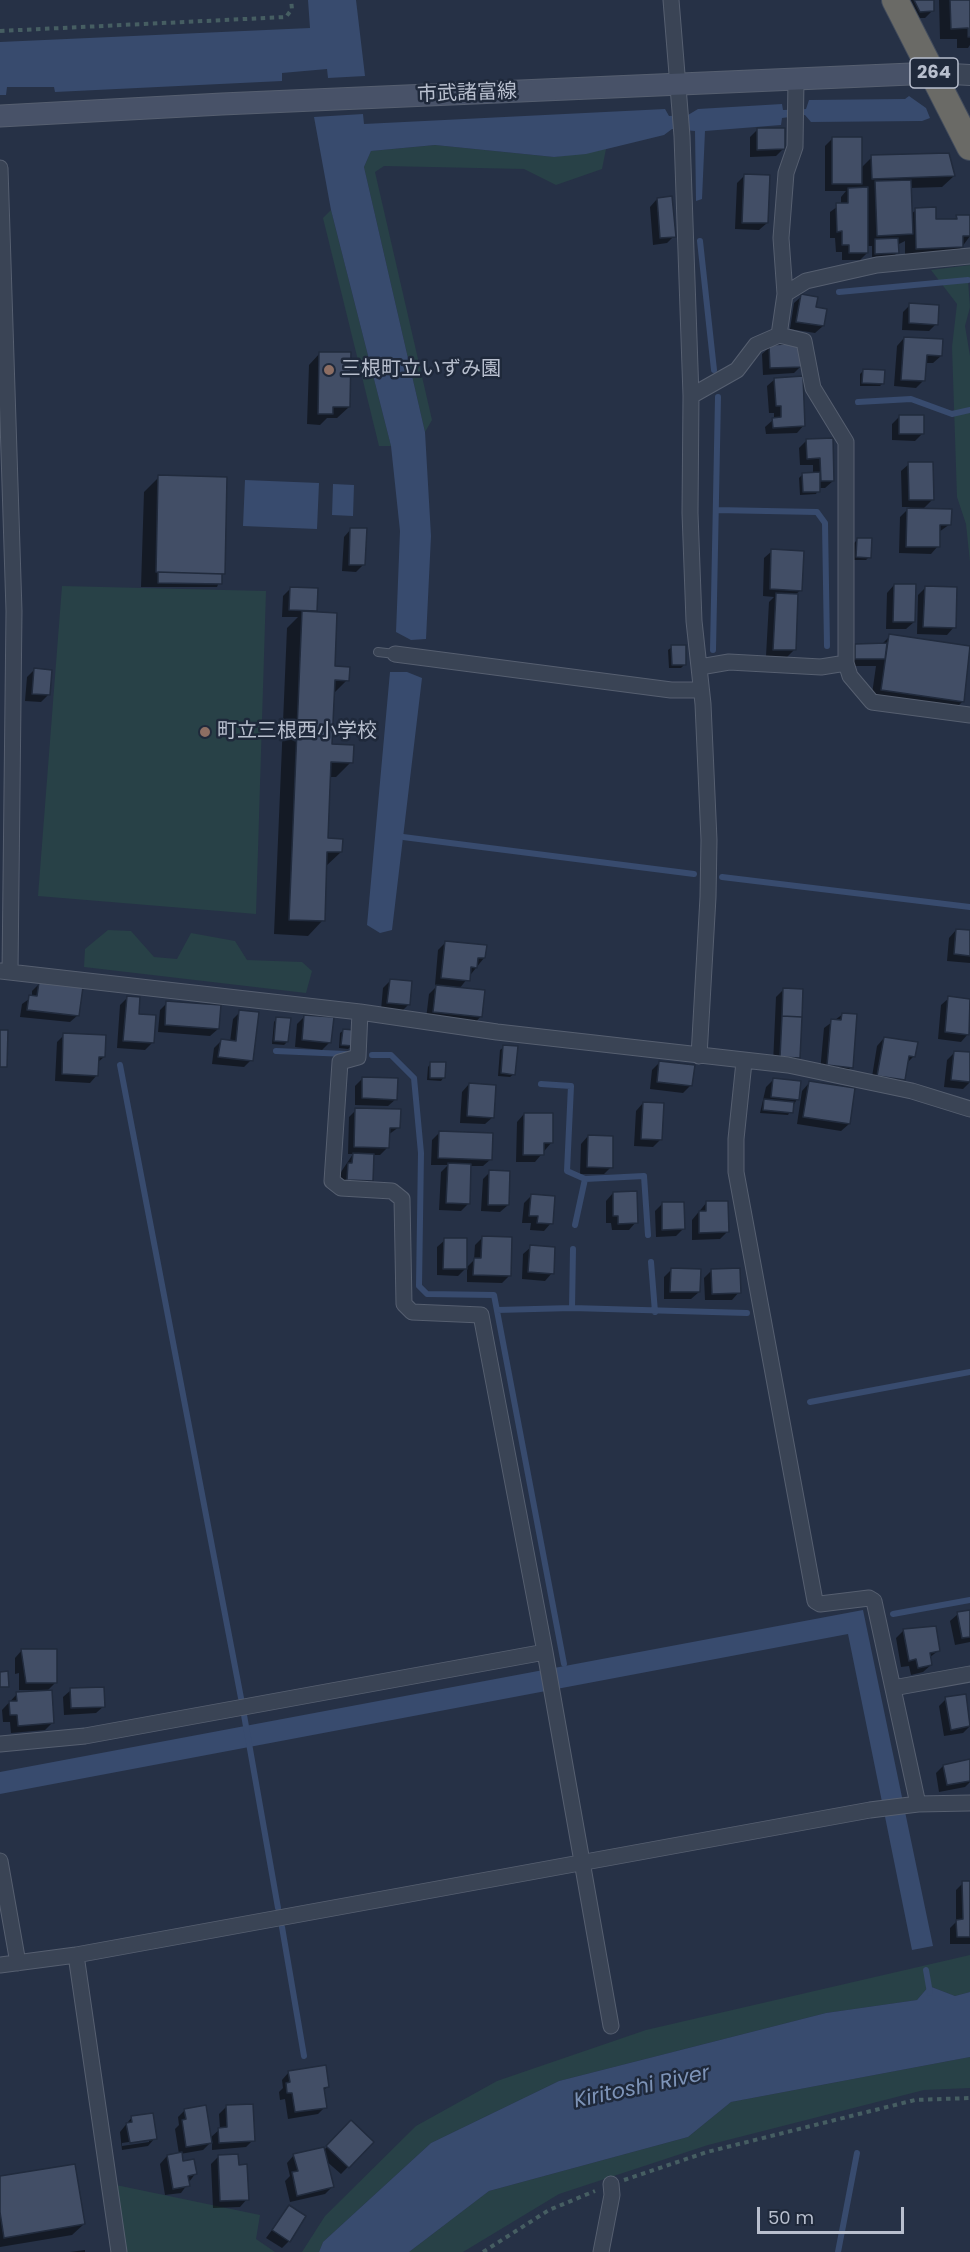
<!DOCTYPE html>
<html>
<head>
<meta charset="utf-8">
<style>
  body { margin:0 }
  #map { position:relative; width:970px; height:2252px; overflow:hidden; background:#263146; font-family:Poppins,sans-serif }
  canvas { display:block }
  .scale { position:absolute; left:757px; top:2207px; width:147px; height:27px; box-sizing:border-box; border:3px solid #b8bfce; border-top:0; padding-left:8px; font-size:18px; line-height:21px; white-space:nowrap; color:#b8bfce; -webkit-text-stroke:4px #1f293b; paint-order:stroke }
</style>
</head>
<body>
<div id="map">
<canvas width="970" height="2252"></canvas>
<div class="scale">50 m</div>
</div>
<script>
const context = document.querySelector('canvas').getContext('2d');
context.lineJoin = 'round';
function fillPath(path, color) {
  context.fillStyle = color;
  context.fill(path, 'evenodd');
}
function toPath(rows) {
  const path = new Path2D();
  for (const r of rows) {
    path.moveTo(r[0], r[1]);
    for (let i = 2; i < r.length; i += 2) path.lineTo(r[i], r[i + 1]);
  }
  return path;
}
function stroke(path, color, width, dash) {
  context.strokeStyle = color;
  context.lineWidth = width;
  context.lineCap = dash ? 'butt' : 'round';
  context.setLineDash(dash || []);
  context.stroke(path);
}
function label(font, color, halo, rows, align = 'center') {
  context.font = font + ' Poppins,"Noto Sans JP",sans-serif';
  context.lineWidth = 5;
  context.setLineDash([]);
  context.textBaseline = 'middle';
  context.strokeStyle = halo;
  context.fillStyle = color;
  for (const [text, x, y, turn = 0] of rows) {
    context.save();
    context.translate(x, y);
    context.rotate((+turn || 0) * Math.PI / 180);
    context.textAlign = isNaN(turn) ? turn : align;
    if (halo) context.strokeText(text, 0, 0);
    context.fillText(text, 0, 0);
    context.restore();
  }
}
fillPath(toPath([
  [435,145,554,157,606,149,602,169,556,185,524,169,384,166,375,172,432,420,425,432,364,167,371,151],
  [331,210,391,446,379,446,323,218],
  [970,265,970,279,968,280,970,307,965,326,970,356,970,562,966,524,957,497,952,347,957,304,931,270],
  [62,586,266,591,256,914,38,896],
  [108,930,131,931,154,957,177,959,191,933,235,941,247,960,302,962,312,971,306,993,84,967,85,949],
  [970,1955,970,1992,955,1996,929,1986,917,2000,826,2013,559,2081,431,2143,323,2242,319,2252,302,2252,325,2216,416,2126,497,2081,646,2030],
  [970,2057,970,2088,924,2090,708,2145,559,2194,463,2252,409,2252,489,2191,688,2137,731,2102],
  [116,2185,260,2215,256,2239,275,2252,125,2252]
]), '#284147');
fillPath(toPath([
  [308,0,356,0,365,76,328,78,327,69,282,73,282,81,55,92,54,87,7,87,6,95,0,95,0,42,310,28],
  [909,96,926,108,930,118,922,121,811,122,805,115,782,118,781,125,705,131,702,199,696,201,695,131,672,129,664,135,586,154,554,157,435,145,371,151,364,167,425,432,431,536,426,639,411,640,396,632,400,531,391,446,331,210,314,117,363,114,364,124,665,109,669,116,688,115,698,109,782,104,783,110,806,109,809,100,905,99],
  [245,480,319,483,317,529,243,526],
  [333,484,354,485,353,516,332,515],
  [390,672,407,672,422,678,392,930,380,933,367,925],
  [863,1610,933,1946,912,1950,848,1634,0,1794,0,1772],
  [929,1986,955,1996,970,1992,970,2057,731,2102,688,2137,489,2191,409,2252,319,2252,323,2242,431,2143,559,2081,826,2013,917,2000]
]), '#384b6e');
fillPath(toPath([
  [904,0,932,0,932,11,925,18,912,18],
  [939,0,970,0,970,45,968,48,957,48,957,39,940,39],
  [757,130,783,149,776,156,750,157,750,137],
  [833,138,861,168,872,157,954,176,942,187,910,188,911,214,916,210,935,221,970,217,970,236,962,247,950,258,905,260,905,241,897,245,897,253,894,256,872,257,872,246,867,246,867,253,860,260,842,260,842,252,836,252,835,238,830,238,830,212,841,204,841,197,846,191,825,191,825,146],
  [744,176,767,223,759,230,735,229,737,183],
  [657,199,674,236,667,243,653,245,650,207],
  [802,296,815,308,823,326,815,333,790,329,794,303],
  [910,305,936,324,929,331,902,330,903,312],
  [904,338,941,356,933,363,925,363,924,380,916,388,894,386,897,346],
  [770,347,801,366,794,373,763,375,762,354],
  [320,353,349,407,337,418,327,418,320,425,307,424,309,365],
  [863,371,883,383,880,386,860,386,860,374],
  [775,379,804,425,797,433,766,434,765,427,774,419,774,413,769,413,767,386],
  [899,417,923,433,915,441,892,440,892,424],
  [831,439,833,481,825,488,819,488,816,494,800,495,799,478,803,474,813,474,813,465,800,465,799,448,807,440],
  [909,464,933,499,922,510,950,524,939,532,938,546,931,554,899,553,900,517,910,507,902,507,901,471],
  [159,477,223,573,217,587,141,587,144,492],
  [351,529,364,564,356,572,342,571,344,537],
  [857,540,869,557,866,560,854,560,854,543],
  [772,551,801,590,796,594,794,650,787,657,766,656,769,602,774,597,763,596,764,558],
  [894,585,914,622,906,629,886,629,887,593],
  [291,588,316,610,313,613,334,668,347,680,332,695,330,746,351,762,336,777,329,777,326,839,341,852,325,867,323,920,308,936,274,934,287,628,298,617,282,617,283,596],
  [925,588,954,627,947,635,917,634,918,595],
  [890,636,970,647,963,701,952,712,871,701,876,666,848,666,848,653,855,645,881,645],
  [672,647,685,664,681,668,669,668,668,650],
  [34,670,48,695,41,702,25,701,27,677],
  [956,930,970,931,970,963,947,961,949,938],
  [446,942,484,958,459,989,481,1016,474,1024,426,1019,429,994,438,985,435,985,438,950],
  [391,980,408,1005,401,1012,381,1010,383,988],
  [40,983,78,1015,70,1022,20,1017,22,1004,32,997,32,991],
  [784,989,799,1057,791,1065,773,1064,776,997],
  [127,998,153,1042,145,1050,117,1048,120,1005],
  [949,998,970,1000,968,1034,961,1042,938,1039,941,1005],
  [167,1003,218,1029,210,1036,158,1032,160,1010],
  [240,1012,251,1060,244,1067,212,1064,214,1048,221,1041,230,1042,233,1019],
  [843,1014,851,1067,844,1075,820,1072,824,1028],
  [305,1016,330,1042,322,1050,295,1047,297,1024],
  [277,1018,287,1042,284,1045,272,1044,274,1022],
  [344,1030,351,1046,348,1049,339,1048,340,1033],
  [64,1035,104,1057,97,1063,97,1075,90,1083,55,1081,57,1042],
  [884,1038,914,1056,906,1064,903,1079,896,1087,871,1083,877,1046],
  [504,1047,514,1074,510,1077,498,1076,500,1050],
  [954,1053,970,1054,970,1082,963,1089,944,1087,947,1060],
  [660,1062,691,1085,683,1093,650,1089,652,1070],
  [431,1063,444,1077,441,1081,427,1080,428,1067],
  [363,1078,396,1099,388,1106,355,1105,355,1086],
  [773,1080,797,1099,788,1115,760,1113,766,1087],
  [809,1083,849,1124,841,1131,797,1124,802,1091],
  [469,1084,493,1117,485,1124,460,1123,462,1092],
  [643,1103,661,1139,653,1147,634,1146,636,1111],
  [356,1110,399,1127,388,1135,387,1148,380,1155,373,1155,372,1180,364,1188,341,1187,341,1172,353,1154,348,1154,349,1117],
  [524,1114,551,1143,535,1162,516,1162,517,1122],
  [439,1133,491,1159,483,1166,470,1166,469,1203,461,1211,439,1210,441,1172,448,1165,431,1165,432,1140],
  [588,1136,611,1167,604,1174,580,1174,581,1144],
  [490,1172,508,1205,500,1212,481,1211,483,1179],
  [613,1193,636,1222,629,1230,612,1230,611,1223,606,1223,606,1201],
  [531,1196,551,1223,544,1231,530,1230,531,1223,522,1223,524,1203],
  [707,1202,727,1232,720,1239,692,1240,692,1220],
  [662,1204,683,1229,676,1236,656,1237,655,1211],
  [482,1238,509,1276,502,1283,467,1282,467,1267,474,1260,475,1245],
  [445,1240,465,1269,458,1276,437,1275,437,1247],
  [531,1247,552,1273,545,1281,522,1279,523,1254],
  [671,1270,699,1292,691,1299,664,1299,664,1277],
  [712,1270,739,1292,732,1300,705,1300,704,1278],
  [970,1611,970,1642,955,1645,950,1621,958,1614],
  [903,1631,939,1650,929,1658,931,1665,923,1672,911,1675,909,1666,901,1667,896,1638],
  [22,1650,56,1682,46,1692,52,1723,45,1730,11,1733,10,1722,3,1722,2,1710,17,1694,37,1692,37,1690,19,1690,19,1673,15,1674,15,1658],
  [71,1690,104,1706,96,1713,64,1715,63,1697],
  [965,1695,970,1726,963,1733,944,1736,939,1706,946,1699],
  [943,1766,970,1768,970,1782,965,1787,939,1792,936,1773],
  [963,1883,970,1883,970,1944,950,1944,950,1928,956,1922,956,1890],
  [289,2072,328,2086,323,2091,325,2107,318,2114,288,2119,285,2099,280,2100,279,2092,283,2088,282,2080],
  [226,2107,253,2140,246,2147,212,2150,212,2141,203,2150,180,2154,182,2162,195,2174,181,2193,165,2195,160,2164,167,2156,179,2154,175,2129,179,2125,178,2117,185,2110,210,2138,220,2129,219,2114],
  [132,2117,155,2138,148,2146,122,2150,120,2132],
  [149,2139,149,2142,122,2146,122,2143],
  [351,2123,372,2142,341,2174,325,2160,332,2187,325,2194,290,2202,285,2181,290,2176,287,2163,294,2155,323,2151],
  [219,2156,237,2166,247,2199,240,2207,213,2208,211,2164],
  [0,2178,84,2224,72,2235,0,2247],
  [289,2207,289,2241,282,2248,266,2238],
  [85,2250,85,2252,70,2252]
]), '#0007');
stroke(toPath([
  [700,241,714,370],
  [839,292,968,280],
  [858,402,911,399,952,414,970,410],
  [716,510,817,512,825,523,827,646],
  [713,650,718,397],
  [403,837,694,874],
  [722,877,970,907],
  [276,1051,346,1054],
  [372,1055,391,1055,414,1078,421,1153,419,1286,427,1294,494,1295,564,1664],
  [120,1065,241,1698],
  [541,1084,571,1086,567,1171,585,1179,644,1176,648,1235],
  [575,1225,585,1179],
  [651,1262,655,1312],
  [572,1308,573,1249],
  [497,1310,572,1308,747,1313],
  [810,1402,970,1372],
  [893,1614,970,1600],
  [244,1715,278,1908],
  [282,1927,304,2056],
  [926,1970,930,1993],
  [838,2252,857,2153]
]), '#384b6e', 6);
const building = toPath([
  [914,0,934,0,934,11,920,12,914,0],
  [950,0,970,0,970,37,968,37,968,28,951,29,950,0],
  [757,128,785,128,785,149,757,150,757,128],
  [832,137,862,137,862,184,832,184,832,137],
  [949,153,955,176,872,179,871,155,949,153],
  [744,174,770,175,768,223,742,223,744,174],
  [911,180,913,234,877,236,875,181,911,180],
  [868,187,868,253,849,253,849,245,842,245,842,231,837,232,836,203,848,203,848,188,868,187],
  [672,196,676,237,660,238,657,198,672,196],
  [936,207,936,219,957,219,956,215,970,215,970,236,963,236,963,247,916,249,915,208,936,207],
  [898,238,899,253,875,254,875,239,898,238],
  [801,294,818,297,816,307,827,309,824,326,796,322,801,294],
  [909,303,939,305,938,325,909,323,909,303],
  [904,337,943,339,942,356,927,355,925,381,901,380,904,337],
  [802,343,803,367,770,368,769,345,802,343],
  [319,352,351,352,350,407,333,407,333,414,318,414,319,352],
  [863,369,885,370,884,384,862,383,863,369],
  [803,376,805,426,773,428,772,418,781,417,781,406,776,406,774,378,803,376],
  [899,415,924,415,924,434,899,434,899,415],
  [833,438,834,481,821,481,820,458,807,459,806,439,833,438],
  [908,462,933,462,934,500,909,500,908,462],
  [820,472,820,492,803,492,802,473,820,472],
  [158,475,227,477,225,574,156,572,158,475],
  [907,508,952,509,951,525,940,525,940,547,906,547,907,508],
  [350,528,367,528,365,565,349,565,350,528],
  [857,538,872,538,871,558,856,557,857,538],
  [771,549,804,551,802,591,770,589,771,549],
  [158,572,222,574,222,584,158,583,158,572],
  [894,584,916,584,915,622,893,622,894,584],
  [925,586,957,587,956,628,923,627,925,586],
  [290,587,318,588,317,611,289,610,290,587],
  [776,593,798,594,796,650,773,650,776,593],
  [302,611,337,613,335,666,350,667,349,681,335,680,332,744,354,745,353,763,331,762,328,838,343,839,342,852,327,852,325,921,289,920,302,611],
  [889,634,970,646,964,702,881,690,889,634],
  [887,643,885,659,855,659,855,644,887,643],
  [671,645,686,645,686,665,672,665,671,645],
  [34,668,52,670,50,695,32,694,34,668],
  [956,929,970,930,970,956,954,954,956,929],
  [445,941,487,945,485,958,478,958,477,968,471,967,470,981,441,978,445,941],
  [390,979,412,981,410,1005,387,1003,390,979],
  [39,982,83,987,79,1016,27,1010,29,995,37,996,39,982],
  [436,985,485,990,482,1017,433,1012,436,985],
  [783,988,803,989,802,1017,782,1016,783,988],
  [127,996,140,997,139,1014,156,1015,154,1043,123,1041,127,996],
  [948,996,970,999,969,1035,945,1032,948,996],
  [166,1001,221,1005,219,1029,165,1025,166,1001],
  [239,1010,259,1012,253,1061,218,1057,221,1039,236,1041,239,1010],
  [842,1013,857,1014,853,1068,827,1065,831,1019,841,1020,842,1013],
  [304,1015,334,1017,331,1043,302,1040,304,1015],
  [782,1016,802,1017,800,1058,780,1057,782,1016],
  [276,1017,291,1018,288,1042,274,1041,276,1017],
  [343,1029,354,1030,353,1046,341,1045,343,1029],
  [0,1030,8,1030,7,1067,0,1067,0,1030],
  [63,1033,106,1035,105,1057,99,1057,98,1076,62,1074,63,1033],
  [884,1037,918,1042,915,1057,909,1056,905,1080,877,1076,884,1037],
  [503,1045,518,1046,515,1075,501,1073,503,1045],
  [954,1051,970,1052,970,1082,951,1080,954,1051],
  [659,1061,695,1065,692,1086,657,1082,659,1061],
  [430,1062,446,1062,445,1078,430,1078,430,1062],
  [362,1077,398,1078,397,1100,362,1098,362,1077],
  [773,1078,801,1081,799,1100,771,1097,773,1078],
  [809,1081,855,1088,850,1124,803,1117,809,1081],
  [469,1083,496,1085,494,1118,467,1116,469,1083],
  [764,1099,794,1102,793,1113,763,1110,764,1099],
  [643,1102,664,1103,662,1140,641,1139,643,1102],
  [355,1108,401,1109,400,1128,390,1128,389,1148,354,1147,355,1108],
  [524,1113,553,1113,553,1143,544,1143,544,1155,523,1155,524,1113],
  [439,1131,493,1133,492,1160,438,1158,439,1131],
  [588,1135,613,1136,613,1168,587,1167,588,1135],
  [353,1153,374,1154,373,1181,347,1180,348,1163,352,1163,353,1153],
  [448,1163,471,1164,470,1204,446,1203,448,1163],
  [489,1170,510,1171,509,1205,488,1205,489,1170],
  [637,1191,638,1223,618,1224,618,1216,613,1216,613,1192,637,1191],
  [531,1194,555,1196,553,1224,537,1223,538,1216,529,1216,531,1194],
  [706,1201,728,1201,729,1232,699,1233,699,1211,706,1211,706,1201],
  [662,1202,684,1202,685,1229,662,1230,662,1202],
  [482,1236,512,1237,511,1276,473,1275,474,1258,481,1258,482,1236],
  [444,1238,467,1238,467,1269,443,1269,444,1238],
  [530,1245,555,1247,554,1274,528,1272,530,1245],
  [671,1268,701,1269,700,1292,670,1292,671,1268],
  [740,1268,741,1293,712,1294,711,1269,740,1268],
  [970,1610,970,1637,962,1638,957,1612,970,1610],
  [936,1626,940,1651,930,1653,932,1665,918,1668,916,1659,909,1661,903,1629,936,1626],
  [21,1649,57,1649,57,1683,26,1683,21,1649],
  [8,1671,9,1687,0,1687,0,1672,8,1671],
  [104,1687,105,1707,71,1708,70,1688,104,1687],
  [52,1690,54,1723,18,1726,17,1715,10,1715,9,1701,17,1701,16,1692,52,1690],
  [966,1694,970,1726,951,1730,945,1697,966,1694],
  [970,1759,970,1781,947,1785,943,1765,970,1759],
  [962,1881,970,1881,970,1937,957,1937,956,1920,963,1919,962,1881],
  [326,2065,329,2087,324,2088,327,2108,295,2112,292,2093,287,2093,286,2083,290,2082,288,2071,326,2065],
  [253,2104,255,2141,219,2143,218,2128,227,2127,226,2105,253,2104],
  [206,2105,212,2143,186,2147,182,2120,186,2119,184,2109,206,2105],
  [153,2113,157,2139,130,2143,126,2123,132,2122,131,2116,153,2113],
  [351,2120,374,2142,349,2168,326,2146,351,2120],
  [324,2147,334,2187,297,2196,292,2172,298,2171,293,2154,324,2147],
  [182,2152,183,2161,194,2159,197,2174,188,2176,190,2186,173,2189,167,2155,182,2152],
  [238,2154,239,2165,247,2164,249,2200,220,2201,218,2155,238,2154],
  [75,2164,85,2224,4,2238,0,2212,0,2176,75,2164],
  [289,2205,306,2216,290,2242,272,2230,289,2205]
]);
fillPath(building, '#424e66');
stroke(building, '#212b3d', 1.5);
const service = toPath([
  [378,652,395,654]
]);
const minor = toPath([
  [671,0,682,136,691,396,690,513,694,621,703,704,709,840,708,897,699,1056],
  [0,168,14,611,10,972],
  [785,294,781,238,786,173,795,147,796,80],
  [779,335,804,341,813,388,846,442,846,663,850,676,872,702,970,715],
  [691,396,737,370,756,345,779,335,785,294,806,281,877,265,970,256],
  [395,654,671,690,701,690],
  [700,667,729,662,821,667,846,663],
  [0,971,360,1012,497,1032,788,1065,912,1091,970,1109],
  [360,1012,358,1057,340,1062,332,1181,341,1188,392,1191,402,1199,404,1304,412,1312,481,1315,545,1652],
  [744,1062,736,1139,736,1172,815,1601,820,1604,869,1598,874,1601,918,1804],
  [893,1688,970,1674],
  [0,1744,85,1736,545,1652,611,2026],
  [0,1861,18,1963],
  [76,1955,119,2252],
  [0,1965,76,1955,870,1810,918,1804,970,1803],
  [601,2252,612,2195,611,2184]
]);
const tertiary = toPath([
  [934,73,970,75]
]);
const secondary = toPath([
  [0,116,222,104,934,73]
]);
const trunk = toPath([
  [895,0,970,147]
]);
stroke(service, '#565f70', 10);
stroke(minor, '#565f70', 17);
stroke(tertiary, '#565f70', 22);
stroke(secondary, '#565f70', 23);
stroke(trunk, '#424c5d', 28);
stroke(toPath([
  [0,31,286,17,292,9,291,0],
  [624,2180,707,2152,915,2100,970,2098],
  [483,2252,549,2210,595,2191]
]), '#465e62', 4, [4.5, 4.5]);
stroke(service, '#3a4455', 8);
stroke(minor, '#3a4455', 15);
stroke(tertiary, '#3a4455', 20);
stroke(secondary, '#485268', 21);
stroke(trunk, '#6a6a66', 26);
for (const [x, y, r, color] of [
  [329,370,6,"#8d6e63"],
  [205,732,6,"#8d6e63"]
]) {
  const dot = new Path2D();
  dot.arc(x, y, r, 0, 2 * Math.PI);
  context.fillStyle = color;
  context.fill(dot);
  stroke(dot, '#1f293b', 2);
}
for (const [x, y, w] of [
  [934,73,48]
]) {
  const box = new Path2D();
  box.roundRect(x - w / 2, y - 15, w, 30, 4.5);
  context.fillStyle = '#1f293b';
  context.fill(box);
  stroke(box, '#b8bfce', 1.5);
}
label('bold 18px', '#b8bfce', null, [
  ["264",934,73]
]);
label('20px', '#b8bfce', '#1f293b', [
  ["市武諸富線",467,94,-2]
]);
label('20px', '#b8bfce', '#1f293b', [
  ["三根町立いずみ園",341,370],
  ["町立三根西小学校",217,732]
], 'left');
label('italic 21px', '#7d93b7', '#1f293b', [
  ["Kiritoshi River",642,2088,-12]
]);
</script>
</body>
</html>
